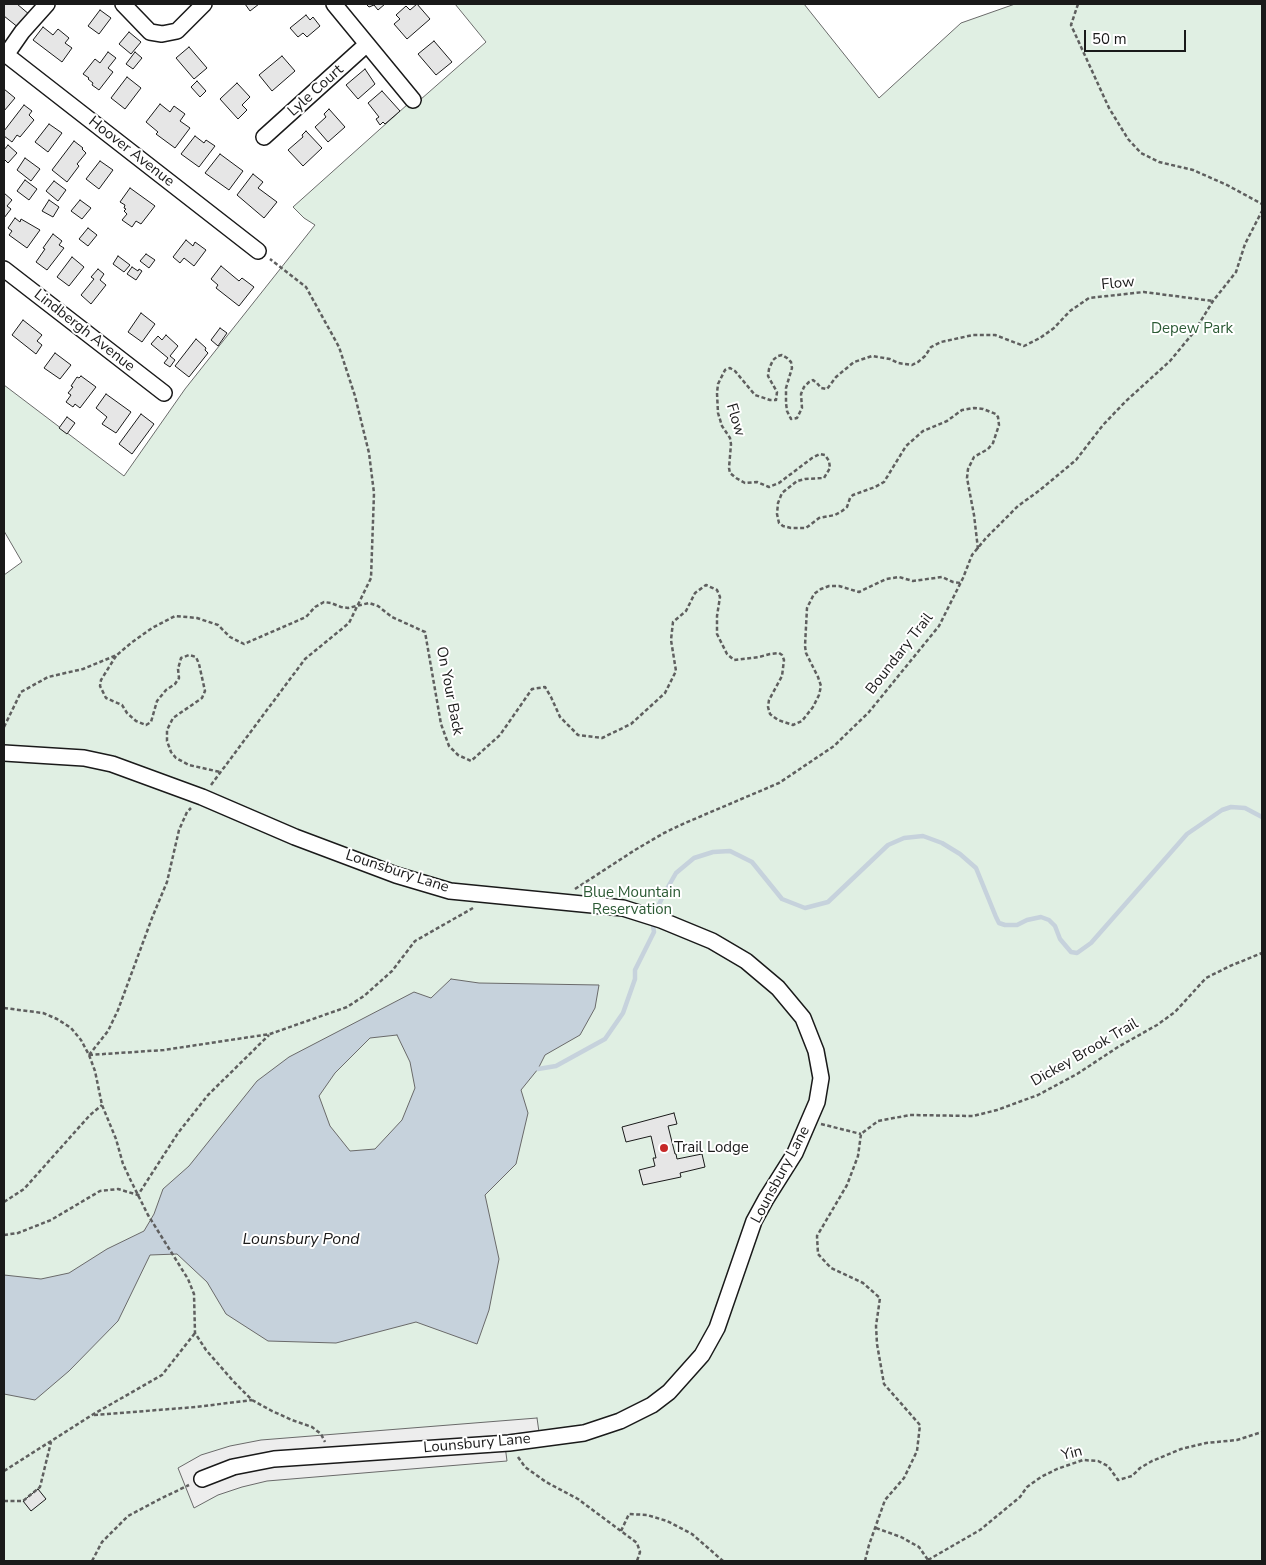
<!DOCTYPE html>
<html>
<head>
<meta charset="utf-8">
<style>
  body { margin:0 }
  #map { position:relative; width:1266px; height:1565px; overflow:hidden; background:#fff; font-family:"Nunito Sans",sans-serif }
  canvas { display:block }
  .frame { position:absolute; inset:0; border:5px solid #1a1a1a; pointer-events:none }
  .scale { position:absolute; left:1084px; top:30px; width:102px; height:22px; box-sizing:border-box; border:2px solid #1a1a1a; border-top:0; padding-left:6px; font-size:15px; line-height:18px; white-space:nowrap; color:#1a1a1a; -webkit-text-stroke:4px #fff; paint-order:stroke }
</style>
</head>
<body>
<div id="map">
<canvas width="1266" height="1565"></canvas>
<div class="frame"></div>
<div class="scale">50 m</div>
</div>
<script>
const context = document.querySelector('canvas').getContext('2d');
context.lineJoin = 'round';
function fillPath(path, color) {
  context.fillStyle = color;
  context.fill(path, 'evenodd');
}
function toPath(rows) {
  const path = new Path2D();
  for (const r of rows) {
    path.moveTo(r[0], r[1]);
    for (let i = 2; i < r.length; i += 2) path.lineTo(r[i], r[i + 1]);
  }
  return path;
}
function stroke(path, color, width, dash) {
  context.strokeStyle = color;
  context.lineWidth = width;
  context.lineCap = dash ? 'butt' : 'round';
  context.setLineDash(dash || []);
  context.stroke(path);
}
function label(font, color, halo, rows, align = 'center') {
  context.font = font + ' "Nunito Sans",sans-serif';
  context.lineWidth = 4;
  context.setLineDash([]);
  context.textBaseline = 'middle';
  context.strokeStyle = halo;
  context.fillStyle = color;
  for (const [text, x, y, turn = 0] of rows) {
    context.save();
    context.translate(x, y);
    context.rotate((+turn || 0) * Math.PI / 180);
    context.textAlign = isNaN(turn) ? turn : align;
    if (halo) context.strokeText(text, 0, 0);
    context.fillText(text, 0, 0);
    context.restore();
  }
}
const green = toPath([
  [455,4,804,4,879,98,961,23,1015,4,1262,4,1262,1561,4,1561,4,575,22,562,4,531,4,385,124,476,185,389,315,225,304,218,293,207,408,104,412,107,486,42,455,4]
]);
fillPath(green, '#e0efe3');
stroke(green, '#6a6a6a', 1);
const parking = toPath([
  [537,1418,539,1432,504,1438,507,1461,267,1481,242,1487,218,1495,194,1508,178,1468,201,1455,230,1446,261,1440,537,1418]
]);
fillPath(parking, '#ededed');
stroke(parking, '#6a6a6a', 1);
const water = toPath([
  [451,979,479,983,599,985,595,1008,580,1035,545,1055,538,1069,521,1090,528,1113,516,1164,485,1195,499,1259,489,1310,477,1344,416,1322,336,1343,268,1341,226,1314,207,1282,177,1254,150,1255,118,1321,69,1371,35,1400,4,1394,4,1275,41,1279,69,1273,107,1249,144,1231,154,1214,163,1189,189,1166,257,1081,289,1057,414,992,431,998,451,979],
  [397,1035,410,1062,415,1088,402,1120,375,1149,350,1151,330,1126,319,1096,335,1073,370,1038,397,1035]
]);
fillPath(water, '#c6d2dc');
stroke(water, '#6a6a6a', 1);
stroke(toPath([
  [538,1069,556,1066,605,1039,623,1013,635,979,635,970,654,932,652,919,664,894,676,873,694,858,713,852,730,851,752,862,782,899,805,908,828,902,888,845,904,838,923,836,942,843,960,854,976,868,996,917,999,923,1005,925,1017,925,1027,920,1041,917,1049,920,1055,926,1060,939,1071,952,1077,953,1091,943,1187,834,1222,810,1231,807,1245,808,1262,817]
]), '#c6d2dc', 4.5);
const building = toPath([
  [4,4,17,4,30,15,19,28,4,16,4,4],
  [245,4,259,4,250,11,245,4],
  [366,4,385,4,378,10,374,5,369,7,366,4],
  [417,4,430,19,407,39,394,24,400,19,396,15,406,6,410,10,417,4],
  [100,10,111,18,99,34,88,26,100,10],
  [306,15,310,20,313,17,320,26,307,37,303,33,298,37,290,28,306,15],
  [43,27,53,35,58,29,69,38,65,43,72,48,62,62,33,40,43,27],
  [129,32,141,42,131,54,119,44,129,32],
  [434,41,452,62,436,75,418,54,434,41],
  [189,47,207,68,194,79,176,58,189,47],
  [108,52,116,58,108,68,113,72,99,90,92,85,93,83,88,79,89,78,83,74,95,59,100,63,108,52],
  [135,52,142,58,133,69,126,64,135,52],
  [282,56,295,71,272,91,259,75,282,56],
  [365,69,375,84,358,99,346,85,365,69],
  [127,77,141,88,125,109,111,98,127,77],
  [197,81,206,91,200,97,191,87,197,81],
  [237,83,250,97,242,105,247,110,238,119,220,99,237,83],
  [4,89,15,98,4,111,4,89],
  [382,91,400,111,385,124,383,122,380,125,376,119,379,117,368,103,382,91],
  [160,104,170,112,174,106,185,114,180,121,190,128,175,148,156,134,158,132,146,122,160,104],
  [24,105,32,111,29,115,34,120,20,137,17,135,12,142,4,136,4,131,24,105],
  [329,109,345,127,328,142,315,127,326,117,324,114,329,109],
  [49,124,62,133,48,152,35,142,49,124],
  [306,131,322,148,303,166,288,150,303,137,302,135,306,131],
  [195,136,204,143,206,140,215,146,199,167,181,154,195,136],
  [74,141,83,148,82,149,86,153,77,164,79,166,67,182,52,170,74,141],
  [8,145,17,153,8,163,4,159,4,150,8,145],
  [220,154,243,171,229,190,205,173,220,154],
  [25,158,40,169,31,181,17,170,25,158],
  [100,161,113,170,99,189,86,179,100,161],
  [253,174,263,182,258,188,277,202,264,218,237,195,253,174],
  [25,180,37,189,29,200,17,191,25,180],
  [54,181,66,190,58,201,46,191,54,181],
  [130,188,155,206,141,224,136,221,132,227,122,220,127,214,124,211,126,209,124,208,125,205,120,202,130,188],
  [4,193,12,200,7,206,11,209,4,218,4,193],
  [49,200,59,207,53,217,42,211,49,200],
  [80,200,91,208,82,219,71,211,80,200],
  [15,218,20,222,21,219,40,230,27,248,9,235,12,231,8,228,15,218],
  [88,228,97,235,88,246,79,239,88,228],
  [53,234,62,241,59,245,64,248,47,270,36,262,45,249,43,248,53,234],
  [186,240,193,246,195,242,206,250,194,266,184,258,180,263,173,257,186,240],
  [146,254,155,260,149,268,140,261,146,254],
  [118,256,130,265,124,272,113,264,118,256],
  [72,257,84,267,69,286,57,277,72,257],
  [221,266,239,281,242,278,254,287,239,306,216,288,218,285,211,279,221,266],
  [132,267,138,271,139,269,142,271,136,280,127,274,132,267],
  [98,269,104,274,100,280,106,285,91,304,81,295,94,279,91,277,98,269],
  [141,313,155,324,142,342,128,332,141,313],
  [23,320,42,335,37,341,42,345,36,354,12,335,23,320],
  [220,328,227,333,218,346,211,340,220,328],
  [166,335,178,346,170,356,175,360,170,367,164,363,168,358,151,344,158,336,162,340,166,335],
  [196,339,206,348,205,350,208,353,189,377,175,366,196,339],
  [55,353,71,365,60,379,44,368,55,353],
  [81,376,96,387,80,408,75,404,73,407,66,402,71,395,68,393,73,387,71,386,77,377,79,378,81,376],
  [106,394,131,412,116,433,102,424,107,417,96,408,106,394],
  [141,414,154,424,132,454,119,444,141,414],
  [67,417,75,423,67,434,59,428,67,417],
  [674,1113,677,1124,668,1126,675,1154,676,1154,677,1159,702,1154,705,1167,680,1173,681,1177,643,1185,639,1170,655,1166,653,1158,656,1158,651,1136,626,1142,622,1127,674,1113],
  [38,1489,46,1499,31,1511,23,1501,38,1489]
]);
fillPath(building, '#e6e6e6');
stroke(building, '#1a1a1a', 1);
const minor = toPath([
  [123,4,150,32,162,34,177,31,204,4],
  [334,4,413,100],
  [4,53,258,251],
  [6,55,22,32,47,4],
  [264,137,367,44],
  [4,269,164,393],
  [4,753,84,758,112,764,202,797,295,837,396,875,450,891,623,908,661,920,712,941,746,961,778,988,803,1018,816,1051,821,1078,817,1102,795,1153,766,1199,754,1221,717,1328,702,1355,669,1392,652,1405,620,1421,584,1433,509,1443,274,1459,233,1467,202,1479]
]);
stroke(minor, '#1a1a1a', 18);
stroke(toPath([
  [1078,4,1071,25,1109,108,1128,139,1141,153,1159,162,1193,170,1227,185,1262,204],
  [978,549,974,515,967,478,968,469,974,457,988,449,993,443,999,425,998,417,996,414,983,409,974,408,962,410,947,421,923,431,906,446,884,482,875,487,853,495,850,498,847,507,842,511,835,515,819,518,806,528,791,528,783,526,779,523,777,514,778,503,782,493,797,481,805,479,824,478,830,468,829,461,825,455,820,454,812,458,779,483,769,487,757,482,745,483,736,478,730,473,729,468,731,444,730,438,722,426,718,413,717,393,718,384,725,370,730,368,735,371,755,395,770,400,776,400,777,392,768,376,769,369,773,360,778,356,782,355,787,358,791,362,792,368,786,388,786,403,787,411,791,419,797,418,802,408,801,394,804,387,809,382,813,380,817,383,821,388,827,389,836,377,854,362,872,356,890,359,898,363,912,365,918,362,925,356,931,347,941,342,973,335,995,335,1024,346,1040,338,1054,328,1070,311,1089,298,1144,292,1213,301],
  [116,656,101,680,100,686,106,698,122,705,127,713,136,721,146,725,151,722,157,701,166,690,175,684,179,678,178,669,181,658,189,655,196,657,199,664,205,691,202,698,173,718,167,730,167,741,171,752,176,758,189,765,220,772],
  [4,727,21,692,48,677,83,669,117,655,131,643,152,628,175,616,197,618,218,625,230,637,244,644,306,617,315,607,324,602,331,603,341,607,348,608,369,603,378,606,392,617,425,632,441,724,449,746,458,755,471,761,500,735,532,689,545,687,551,697,560,717,578,735,602,738,631,724,665,693,676,671,671,640,673,622,686,611,695,593,706,585,717,590,720,597,717,616,717,634,727,654,734,660,759,657,770,654,779,653,782,655,784,660,782,676,769,700,768,707,770,714,778,720,793,725,802,721,813,707,819,695,821,686,818,677,806,653,805,646,807,608,814,594,821,589,829,586,839,586,859,592,886,579,899,577,913,581,942,577,953,582,961,583],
  [211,785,305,659,349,623,371,578,374,493,369,453,355,396,339,347,306,287,270,259],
  [575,889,635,850,664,833,685,823,779,783,834,746,869,712,939,626,963,578,972,555,986,538,1018,506,1040,490,1076,460,1103,425,1126,401,1170,361,1194,332,1213,301,1236,272,1245,244,1262,211],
  [4,1008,43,1013,57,1019,71,1028,81,1040,89,1055,95,1071,102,1105,116,1139,123,1164,131,1181,148,1215,188,1279,194,1294,195,1333,206,1350,234,1382,252,1400,272,1411,292,1420,312,1427,321,1434,325,1442],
  [89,1055,108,1031,118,1010,152,918,167,882,179,830,187,812,191,808],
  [89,1055,164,1050,270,1034,347,1007,364,996,392,971,415,941,473,908],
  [821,1124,861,1134],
  [4,1202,24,1189,90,1115,102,1105],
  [4,1235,18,1233,51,1220,100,1191,118,1189,138,1195,178,1133,208,1095,269,1035],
  [94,1415,196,1407,252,1400],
  [518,1457,525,1467,546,1482,578,1499,637,1543,640,1552,637,1561],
  [4,1471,92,1415,162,1375,195,1333],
  [4,1501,23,1501,40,1487,51,1442],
  [876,1528,901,1537,919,1547,928,1560],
  [621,1531,629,1514,647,1515,667,1521,692,1534,723,1561],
  [928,1560,980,1530,1020,1497,1027,1487,1041,1477,1057,1469,1083,1460,1098,1461,1108,1466,1118,1480,1132,1476,1140,1468,1152,1461,1181,1449,1206,1443,1237,1440,1262,1432],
  [92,1561,102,1542,128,1516,160,1499,189,1485],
  [865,1561,869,1545,885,1500,904,1478,917,1451,920,1425,884,1384,877,1344,876,1326,880,1298,863,1283,831,1268,818,1254,817,1236,847,1185,858,1156,861,1134,878,1121,910,1115,973,1116,997,1110,1038,1095,1077,1074,1118,1047,1157,1025,1175,1012,1206,978,1230,966,1262,953]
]), '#5f5f5f', 2.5, [4, 2.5]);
stroke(minor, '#fff', 15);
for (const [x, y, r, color] of [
  [664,1148,5,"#c62828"]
]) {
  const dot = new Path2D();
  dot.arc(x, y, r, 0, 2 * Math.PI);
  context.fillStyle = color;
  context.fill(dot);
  stroke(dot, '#fff', 2);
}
label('15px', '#1a1a1a', '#fff', [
  ["Lyle Court",316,91,-42],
  ["Hoover Avenue",131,152,38],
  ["Flow",1118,284,-6],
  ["Lindbergh Avenue",84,331,38],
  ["Flow",735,420,73],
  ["Boundary Trail",900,654,-52],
  ["On Your Back",449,691,79],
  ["Lounsbury Lane",397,872,18],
  ["Dickey Brook Trail",1085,1053,-30],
  ["Lounsbury Lane",781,1175,-62],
  ["Lounsbury Lane",477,1444,-5],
  ["Yin",1072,1454,-14]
]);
label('15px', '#2b5a34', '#fff', [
  ["Depew Park",1192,329],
  ["Blue Mountain",632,893],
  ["Reservation",632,910]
]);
label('15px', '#1a1a1a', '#fff', [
  ["Trail Lodge",674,1148]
], 'left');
label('italic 16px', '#1a1a1a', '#fff', [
  ["Lounsbury Pond",301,1240]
]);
</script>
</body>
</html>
